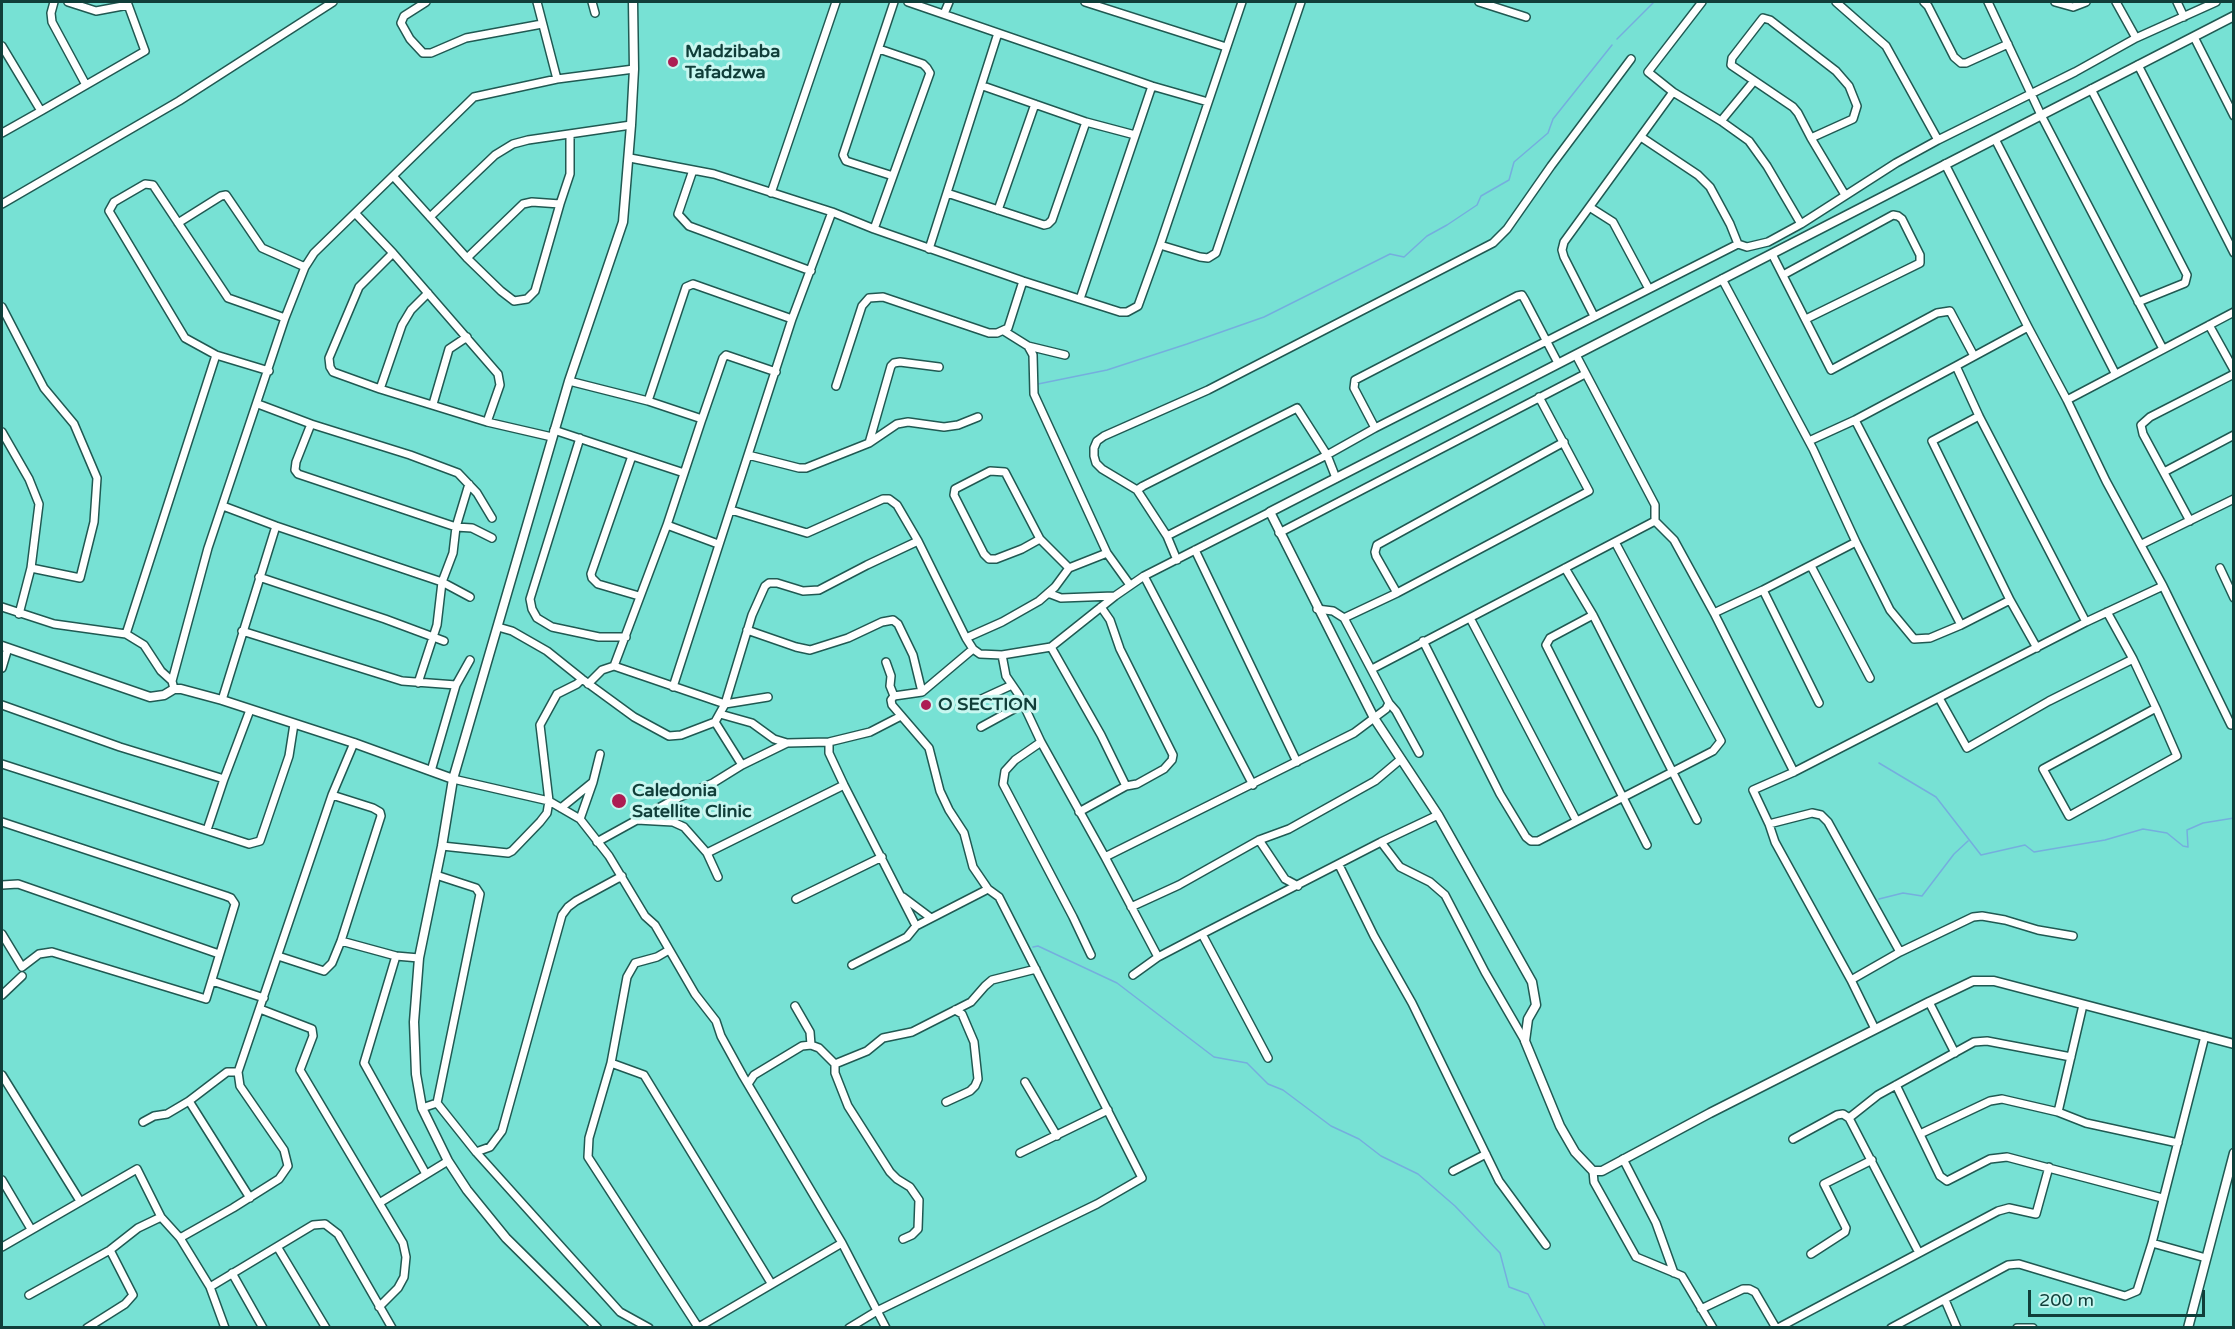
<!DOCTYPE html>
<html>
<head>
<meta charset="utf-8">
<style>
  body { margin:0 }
  #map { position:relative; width:2235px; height:1329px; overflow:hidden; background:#77e1d4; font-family:"Varela Round",sans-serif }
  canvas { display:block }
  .frame { position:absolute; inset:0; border:3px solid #103e39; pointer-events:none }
  .scale { position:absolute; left:2028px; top:1290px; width:177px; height:27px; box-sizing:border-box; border:3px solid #103e39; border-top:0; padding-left:8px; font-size:18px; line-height:21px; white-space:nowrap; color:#103e39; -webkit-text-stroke:4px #c7f7f0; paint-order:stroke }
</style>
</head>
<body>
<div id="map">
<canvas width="2235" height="1329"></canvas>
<div class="frame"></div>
<div class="scale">200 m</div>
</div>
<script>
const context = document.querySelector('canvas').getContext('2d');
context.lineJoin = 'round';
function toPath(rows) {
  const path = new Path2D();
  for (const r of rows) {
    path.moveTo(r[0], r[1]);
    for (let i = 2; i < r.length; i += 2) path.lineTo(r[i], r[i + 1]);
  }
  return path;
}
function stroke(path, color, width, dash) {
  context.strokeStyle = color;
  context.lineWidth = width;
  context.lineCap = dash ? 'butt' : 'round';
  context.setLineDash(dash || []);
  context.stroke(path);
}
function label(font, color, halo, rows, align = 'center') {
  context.font = font + ' "Varela Round",sans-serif';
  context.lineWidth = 6;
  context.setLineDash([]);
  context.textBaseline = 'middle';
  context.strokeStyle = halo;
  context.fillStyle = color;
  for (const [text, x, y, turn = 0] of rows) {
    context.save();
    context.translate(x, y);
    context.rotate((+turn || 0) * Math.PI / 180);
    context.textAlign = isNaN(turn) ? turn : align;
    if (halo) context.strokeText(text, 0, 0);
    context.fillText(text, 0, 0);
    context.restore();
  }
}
stroke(toPath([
  [1617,39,1654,2],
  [1038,384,1107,370,1187,344,1264,317,1390,254,1404,257,1427,236,1447,225,1477,205,1481,196,1509,180,1514,162,1548,133,1553,119,1612,45],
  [1879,763,1936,797,1981,855,2025,845,2034,852,2105,840,2143,829,2167,833,2183,846,2188,847,2187,830,2203,823,2234,818],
  [1879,899,1903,893,1922,896,1954,854,1968,841],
  [1033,947,1038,946,1117,983,1214,1057,1247,1063,1268,1084,1283,1090,1331,1126,1359,1139,1381,1156,1418,1174,1455,1206,1500,1253,1509,1287,1528,1294,1546,1328]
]), '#75aede', 1.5);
const minor = toPath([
  [54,2,51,13,52,22,86,85],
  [68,2,96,11,128,5],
  [426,2,404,16,401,23,410,39,423,53,431,53,466,38,542,24],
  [537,2,557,79],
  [592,2,595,13],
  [908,2,1152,86,1208,102],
  [1085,2,1226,47],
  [1479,2,1526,17],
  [1702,2,1648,72,1673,92,1721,121,1749,141,1767,166,1801,224],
  [1836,2,1886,46,1938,140],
  [1924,2,1928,6,1954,57,1961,63,1966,63,2008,44],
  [1988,2,2041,115,2163,349],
  [2055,2,2073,7,2086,2],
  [2116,2,2136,38],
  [2177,2,2184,17],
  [944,14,949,2],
  [2194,37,2234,116],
  [2,46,41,111,2,133],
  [879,49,923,64,927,68,930,73,893,176,846,161,843,155,894,2],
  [2138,65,2234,253],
  [983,86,1086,122,1135,135],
  [2091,89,2187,275,2185,283,2138,302],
  [41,111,145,51,127,2],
  [1721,121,1754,81],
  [1641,137,1698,175,1710,187,1730,224,1738,244],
  [1811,138,1853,119,1857,106,1849,86,1836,71,1770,20,1763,18,1732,58,1731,65,1793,107,1798,113,1811,138,1845,195],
  [1995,139,2115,373],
  [630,158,714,174,832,212,874,229,1023,281,1120,312,1127,312,1138,306,1160,245,1242,2],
  [693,170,678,214,689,226,811,271],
  [393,176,467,258,501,291,514,301,527,299,535,291,560,204,532,202,523,204,467,258],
  [771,193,836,2],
  [947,193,1044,225,1048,224,1052,220,1086,122],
  [2,204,179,101,333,2],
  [560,204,570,174,570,134],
  [1591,208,1613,222,1649,289],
  [998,210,1035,104],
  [355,213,393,253,498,374,500,385,487,422],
  [430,217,495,155,513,144,528,140,631,125],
  [178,223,221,196,226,195,262,248,305,267],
  [874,229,893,176],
  [1160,245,1200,257,1208,258,1216,253,1301,2],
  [929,249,998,33],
  [393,253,359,287,329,358,330,367,333,372,380,389,487,422,552,437],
  [1772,254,1831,370,1937,313,1950,311,1974,356],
  [1783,275,1893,215,1898,216,1902,219,1920,255,1920,263,1806,319],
  [1722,279,1813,449,1856,542],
  [1080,299,1152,86],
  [2,307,44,388,74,424,97,478,94,522,80,578,31,568],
  [1594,316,1564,257,1562,250,1564,242,1673,92],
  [2209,325,2234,370],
  [2028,327,1956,366,1979,416,2086,622],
  [1004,331,1028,346,1033,355,1034,394,1107,553],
  [1028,346,1065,355],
  [1576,355,1655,505,1655,521],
  [269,371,216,355,185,338,109,211,114,202,145,184,153,185,228,298,285,318],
  [569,381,648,401,702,419,667,525,614,666],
  [836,386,862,306,869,298,883,297,989,333,997,333,1008,328,1023,281],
  [380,389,402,325,411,310,428,293],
  [2067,400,2234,312],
  [648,401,686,287,693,284,792,319],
  [258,404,311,424,410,455,458,473,477,493,492,518],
  [433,404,449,349,467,337],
  [1979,416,1932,441,2010,600,2037,648],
  [702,419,723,358,726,355,776,372],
  [1855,420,1961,625],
  [311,424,296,462,295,470,298,474,456,527,472,528,492,538],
  [1375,428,1354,388,1355,380,1517,296,1522,295,1525,300,1558,363],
  [554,430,684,473],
  [2,432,29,479,39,504,31,568,19,614],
  [580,438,530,599,532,609,537,618,552,627,599,637,626,637],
  [1809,441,1855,420,1956,366],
  [869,443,897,424,908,422,944,427,958,425,978,417],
  [748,455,799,468,806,468,869,443,891,366,894,363,900,362,939,367],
  [632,456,591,574,592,578,598,584,639,596],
  [2164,472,2234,435],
  [1137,490,1102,469,1096,463,1094,456,1094,448,1097,441,1104,436,1208,390,1493,243,1507,229,1551,166,1631,59],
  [223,506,276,526,442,582,470,597],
  [731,510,807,533,883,499,889,499,897,505,918,541,966,638,973,649,980,654,1002,655,1051,647,1115,596,1144,576,1270,512],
  [2190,521,2143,434,2141,425,2150,417,2234,374],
  [667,525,718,544],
  [1279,533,1585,374],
  [1167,536,1327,455,1375,428,1738,244,1747,247,1768,242,1801,224,1896,163,1938,140,2075,72,2136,38,2216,2],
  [1040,539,1022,549,996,559,989,559,984,554,954,495,955,489,990,471,1005,472,1040,539,1069,568],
  [2142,544,2234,499],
  [1195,550,1297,762],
  [1177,560,1167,536,1137,490,1143,486,1297,408,1327,455,1336,478],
  [1811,566,1870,678],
  [1565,568,1593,615,1697,820],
  [2220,568,2234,598],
  [1144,576,1253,785],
  [259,577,385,619,444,641],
  [2163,586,2231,725,2234,724],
  [1763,590,1819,703],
  [1048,593,1061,598,1114,596],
  [1397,593,1376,556,1375,552,1377,545,1564,442],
  [2,607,54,624,126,634,144,645,161,671,172,681],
  [2107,612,2133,659,2156,708,2177,756,2069,816,2043,769,2156,708],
  [1714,613,1763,590,1856,542,1890,610,1914,639,1930,638,1961,625,2010,600],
  [1593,615,1550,638,1546,645,1647,845],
  [1344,618,1397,593,1589,491,1539,397],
  [1470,618,1576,820],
  [498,627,512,631,547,651,582,679,634,717,669,736,681,735,715,722,725,704,752,615,765,586,769,583,777,583,803,591,819,590,867,565,918,541],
  [747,630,796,647,810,650,848,638,882,622,893,620,898,624,913,655,922,692],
  [242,631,402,681,456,685],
  [126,634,216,355],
  [966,638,1002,622,1039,601,1055,587,1069,568,1107,553,1130,585],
  [1423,641,1500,794,1526,837,1531,841,1538,841,1713,751,1721,741,1615,542],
  [1051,647,1101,735,1126,786],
  [1002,655,1006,676,1019,695,1041,742,1105,857,1158,957,1202,934],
  [886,662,891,676,890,686,894,696],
  [2,668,8,648],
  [1372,669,1655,521,1674,540,1714,613,1794,772],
  [418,683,437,625,442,582,453,553,456,527,469,484],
  [588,684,602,670,614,666,725,704,768,697],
  [673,687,792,319,832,212],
  [174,689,172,681,208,548,285,318,305,267,314,253,474,97,557,79,634,69],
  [1939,698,1967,748,2049,701,2133,659],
  [222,700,276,526],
  [975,702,1012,685],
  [1389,703,1396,711,1419,753],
  [2,705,120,747,224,779],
  [720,714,752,723,774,739,787,743],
  [715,722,742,765],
  [981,727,1023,704],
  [829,742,829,753,844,785,916,926,988,889],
  [1041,742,1015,760,1005,771,1003,784,1073,917,1091,955],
  [2,764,249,844,260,841,289,756,294,724],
  [431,771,456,685,470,660],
  [453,779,549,801,580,819,609,856,645,916,655,925,695,994,716,1021,721,1036,743,1076,842,1243],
  [673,800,673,822],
  [561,808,593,782,600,754],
  [1079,812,1126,786,1137,784,1164,769,1172,760,1173,755,1120,649,1110,620,1101,607],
  [580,819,593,782],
  [637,820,673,822,684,827,707,853,718,877],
  [2,822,226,896,231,898,235,904,206,999,52,952,39,954,22,967,2,934],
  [1769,824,1812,813,1821,815,1828,822,1900,952],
  [207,830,224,779,250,710],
  [1259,840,1285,879,1298,886],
  [597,842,673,800,713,783,742,765,787,743,829,742,870,732,901,716],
  [1381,842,1400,867,1430,882,1445,895,1485,972,1525,1041],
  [442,846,508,853,512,851,540,822,547,813,549,801,540,725,557,694,577,684,582,679],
  [707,853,844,785],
  [1105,857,1354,733,1386,709,1389,703,1344,618,1333,611,1317,609],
  [1339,865,1374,936,1412,1003,1499,1181,1546,1245],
  [2,885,18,884,219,954],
  [903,897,931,918],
  [796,899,882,857],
  [1131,907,1179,885,1259,840,1289,829,1375,781,1401,759],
  [341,941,396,956,419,958],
  [669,950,657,957,635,963,627,977,611,1063,589,1138,588,1157,698,1327],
  [278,956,324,971,332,963,341,941,381,816,380,812,373,808,332,795],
  [396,956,364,1063,426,1174],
  [852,965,907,937,916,926],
  [1133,975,1158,957],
  [1851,980,1900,952,1973,917,1982,916,2005,920,2038,930,2073,936],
  [212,981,264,998],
  [2,995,22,976],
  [1929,1002,1955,1053],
  [2083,1005,2058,1112,2086,1123,2178,1143],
  [795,1006,810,1032,811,1045],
  [260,1009,312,1029,313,1036,300,1070,403,1243,406,1257,404,1277,398,1288,379,1307],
  [1875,1029,1851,980,1775,842,1769,824,1753,790,1794,772,2086,622,2163,586,2106,481,2067,400,2028,327,1945,164],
  [1268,1058,1202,934,1381,842,1438,815],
  [611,1063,644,1075,771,1283],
  [2,1075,80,1201],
  [1025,1082,1057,1136],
  [748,1084,754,1075,802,1046,811,1045,819,1048,835,1064],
  [1896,1085,1940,1176,1947,1181,1990,1159,2007,1157,2162,1198],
  [189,1101,227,1072,238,1072],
  [946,1102,970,1091,975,1086,978,1079,974,1042,962,1014,955,1010],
  [437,1103,476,1152,620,1312,649,1328],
  [422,1108,437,1103,480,894,476,888,436,875],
  [1849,1118,1919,1253],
  [143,1122,154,1116,167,1114,189,1101,250,1198],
  [1920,1134,1990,1101,2002,1099,2058,1112],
  [1793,1139,1837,1115,1843,1114,1849,1118,1878,1095,1974,1042,1987,1041,2071,1057],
  [476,1152,490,1147,502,1131,562,915,568,907,576,901,622,876],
  [1020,1153,1108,1110],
  [1623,1159,1656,1223,1674,1273],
  [1453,1171,1486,1154],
  [1593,1171,1594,1182,1636,1257,1682,1276,1713,1328],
  [2,1180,31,1229],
  [381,1202,448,1161],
  [180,1238,233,1208,279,1179,288,1166,284,1150,240,1086,238,1072,332,795,354,743],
  [903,1239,912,1235,918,1229,919,1200,910,1187,897,1179,890,1172,848,1106,835,1073,835,1064,867,1051,883,1038,912,1032,971,1002,985,986,992,980,1036,969],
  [2152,1243,2206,1258],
  [2,1247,137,1169,161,1217,180,1238,210,1287,225,1328],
  [278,1248,326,1328],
  [1811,1254,1845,1232,1846,1228,1824,1184,1872,1160],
  [232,1273,263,1328],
  [210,1287,313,1225,325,1224,338,1234,392,1328],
  [29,1295,110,1250,138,1228,161,1217],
  [1945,1300,1957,1328],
  [1701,1309,1743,1289,1749,1289,1755,1292,1776,1328],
  [87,1328,125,1304,133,1295,110,1250],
  [697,1328,842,1243,886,1328],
  [849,1328,877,1311,1097,1204,1142,1178,999,897,988,889,973,867,964,833,949,810,940,791,929,748,892,705,891,700,894,696,922,692,973,649],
  [1778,1328,1998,1211,2009,1208,2036,1214,2049,1167],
  [1891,1328,2008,1265,2019,1264,2125,1296,2137,1291,2152,1243,2205,1036],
  [2017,1328,2033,1328]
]);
const tertiary = toPath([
  [2234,16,1270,512,1374,718,1438,815,1532,982,1536,1005,1528,1019,1525,1041,1560,1126,1575,1152,1593,1171,1602,1171,1710,1113,1929,1002,1973,981,1994,981,2234,1044],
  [2,646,150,697,164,695,174,689,181,689,222,700,354,743,453,779],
  [597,1328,506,1238,467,1190,448,1161,422,1108,416,1074,414,1022,419,958,442,846,453,779,569,381,623,222,631,125,634,69,633,2],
  [2188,1328,2234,1153]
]);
stroke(minor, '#205952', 10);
stroke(tertiary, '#205952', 11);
stroke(minor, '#fff', 7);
stroke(tertiary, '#fff', 8);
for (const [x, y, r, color] of [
  [673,62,6,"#ad1d53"],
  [926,705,6,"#ad1d53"],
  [619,801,8,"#ad1d53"]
]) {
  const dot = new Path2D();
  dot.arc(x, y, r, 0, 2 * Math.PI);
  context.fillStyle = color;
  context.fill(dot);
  stroke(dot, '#c7f7f0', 2);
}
label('bold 18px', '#103e39', '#c7f7f0', [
  ["Madzibaba",685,52],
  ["Tafadzwa",685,73],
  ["O SECTION",938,705],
  ["Caledonia",632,791],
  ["Satellite Clinic",632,812]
], 'left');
</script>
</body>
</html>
